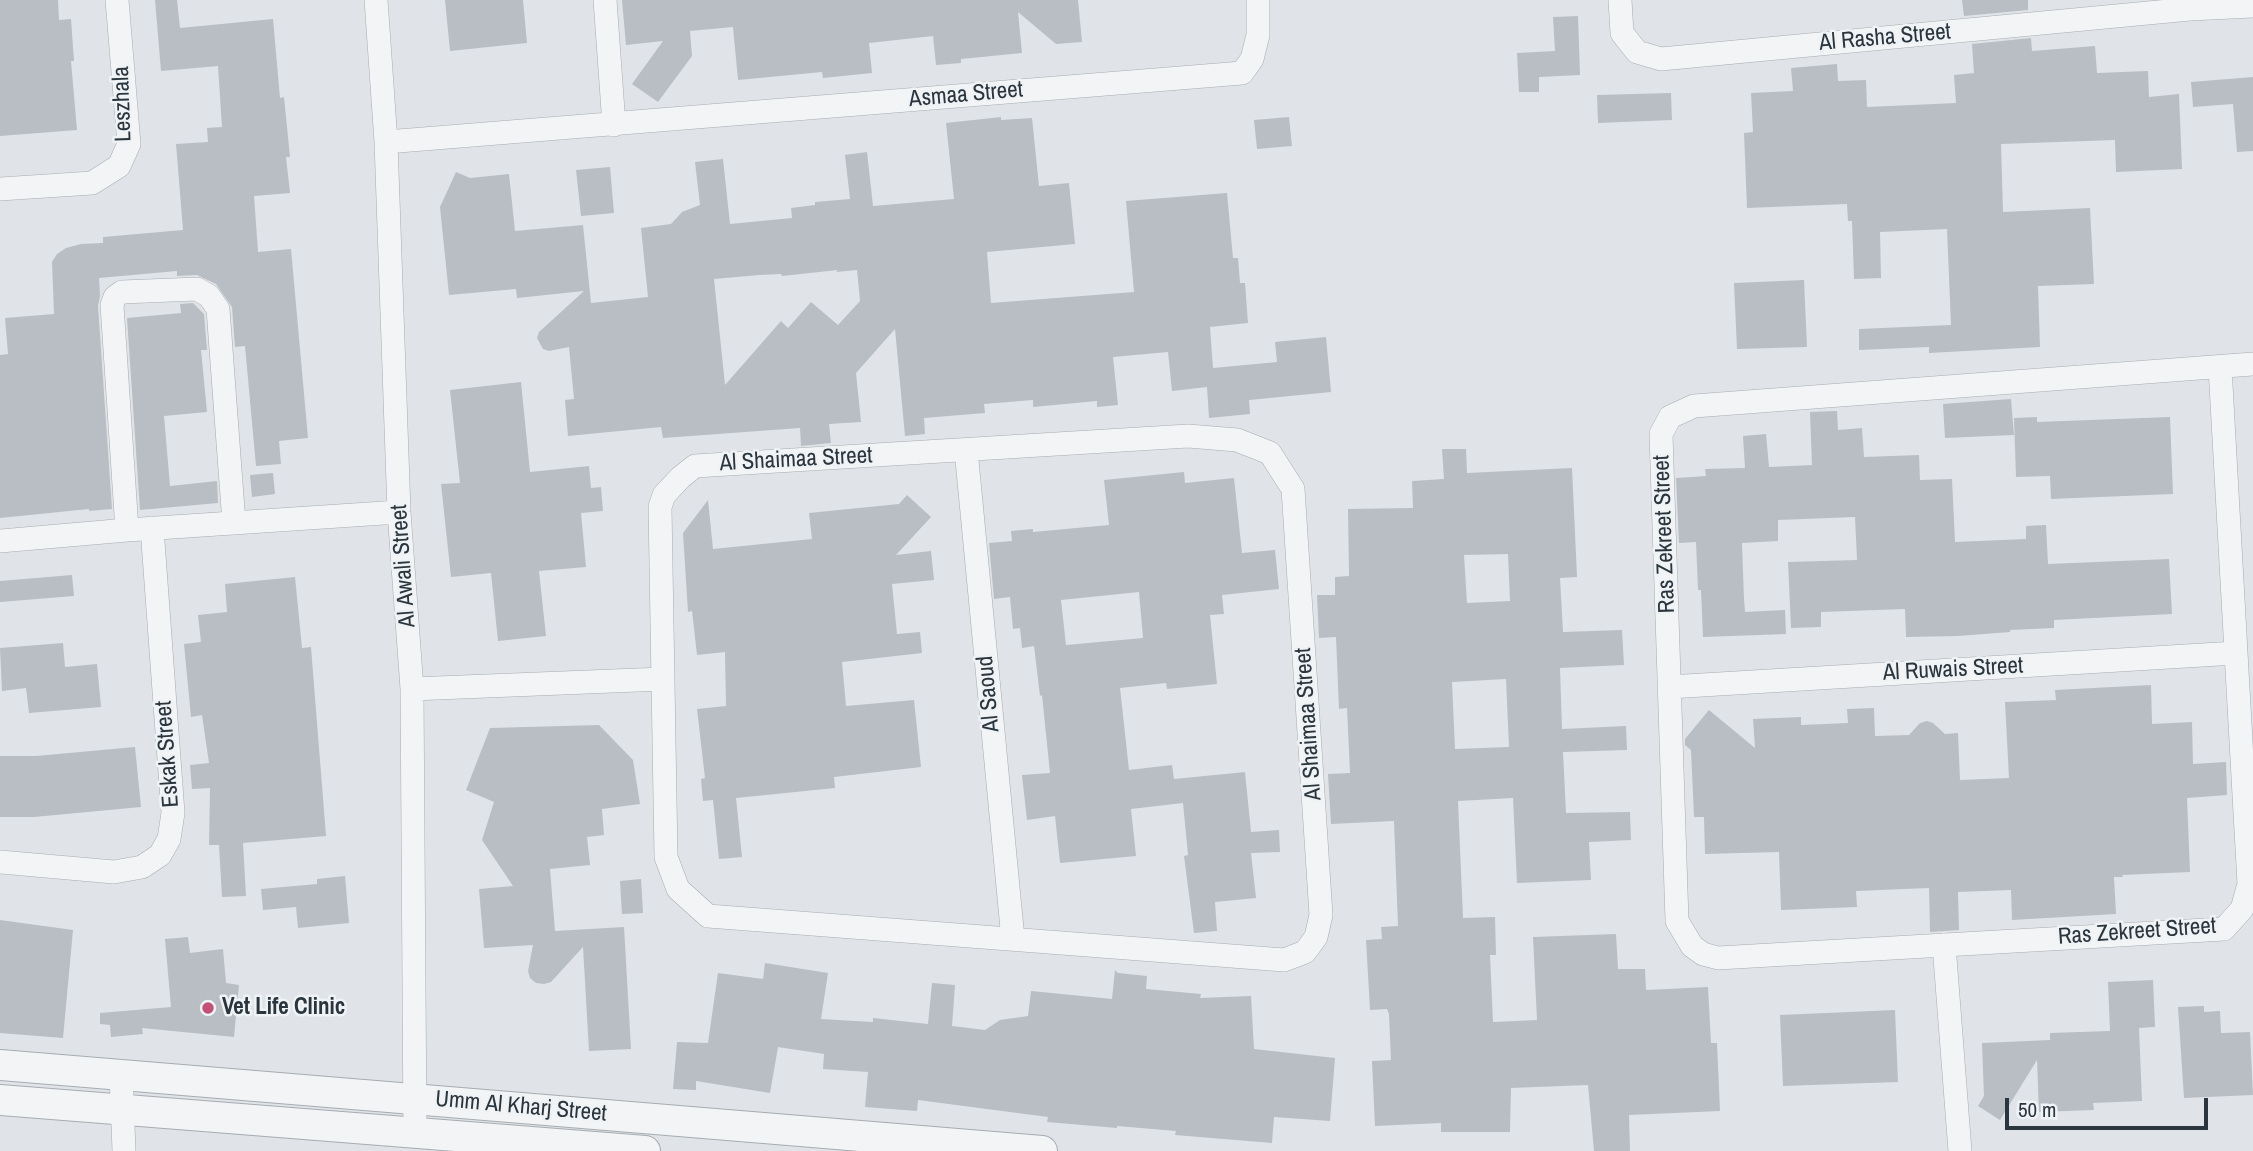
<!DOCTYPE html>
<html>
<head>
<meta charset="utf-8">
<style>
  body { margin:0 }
  #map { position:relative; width:2253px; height:1151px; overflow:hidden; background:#e0e4e8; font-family:"Archivo Narrow",sans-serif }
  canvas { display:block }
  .scale { position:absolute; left:2005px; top:1098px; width:203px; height:32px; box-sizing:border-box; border:4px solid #2a353d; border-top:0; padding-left:9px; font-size:21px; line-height:24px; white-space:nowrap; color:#2a353d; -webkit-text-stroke:5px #eff3f5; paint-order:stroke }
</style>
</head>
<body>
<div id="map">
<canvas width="2253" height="1151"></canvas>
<div class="scale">50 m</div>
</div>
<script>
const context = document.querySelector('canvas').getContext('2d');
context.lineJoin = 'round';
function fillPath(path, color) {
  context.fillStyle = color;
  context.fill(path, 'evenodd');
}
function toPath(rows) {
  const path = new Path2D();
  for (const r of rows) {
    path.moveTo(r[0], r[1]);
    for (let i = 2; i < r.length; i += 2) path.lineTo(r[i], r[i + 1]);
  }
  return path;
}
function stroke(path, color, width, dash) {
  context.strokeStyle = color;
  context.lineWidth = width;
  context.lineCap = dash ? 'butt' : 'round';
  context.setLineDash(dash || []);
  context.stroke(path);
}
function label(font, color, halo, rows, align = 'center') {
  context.font = font + ' "Archivo Narrow",sans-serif';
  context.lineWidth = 5;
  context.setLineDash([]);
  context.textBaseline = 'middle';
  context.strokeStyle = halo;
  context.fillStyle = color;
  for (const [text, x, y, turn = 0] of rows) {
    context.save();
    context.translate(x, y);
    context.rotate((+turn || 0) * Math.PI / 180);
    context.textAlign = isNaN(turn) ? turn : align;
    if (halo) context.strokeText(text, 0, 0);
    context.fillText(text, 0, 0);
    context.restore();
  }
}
fillPath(toPath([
  [0,0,58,0,59,20,71,19,74,61,71,61,77,130,0,136],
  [155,0,177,0,180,28,273,19,280,98,284,97,290,157,286,157,290,193,254,196,258,252,291,249,308,438,279,441,281,464,256,466,245,346,235,347,232,307,216,284,197,275,177,276,177,271,99,278,100,296,98,306,112,509,89,511,89,509,0,518,0,355,8,354,5,318,54,314,52,262,57,254,66,248,81,244,103,243,103,237,183,230,176,144,208,142,207,128,222,127,218,66,161,71],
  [445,0,523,0,527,43,450,51],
  [622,0,1078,0,1082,42,1056,44,1018,12,1022,53,961,59,961,63,936,65,933,36,869,43,872,73,823,78,822,72,738,80,733,27,690,31,692,56,658,102,632,84,663,41,626,45],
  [1962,0,2028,0,2028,10,1964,16],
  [1578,16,1580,75,1539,77,1539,92,1519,92,1517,53,1555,51,1553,17],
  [2031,38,2032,51,2095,46,2097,73,2148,71,2149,97,2179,94,2182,169,2116,172,2115,140,2001,144,2003,212,2090,208,2094,284,2038,286,2040,347,1929,353,1929,347,1859,350,1859,329,1951,325,1947,229,1880,232,1881,278,1854,279,1852,221,1848,221,1847,204,1747,208,1744,133,1753,132,1751,93,1793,91,1791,68,1837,64,1838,81,1866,80,1867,107,1956,103,1954,75,1974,73,1972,44],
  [2253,77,2253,151,2237,152,2233,104,2193,107,2191,82],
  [1671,93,1672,120,1598,123,1597,95],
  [1001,117,1001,120,1032,118,1039,186,1069,183,1075,244,987,252,991,303,1134,292,1126,201,1227,193,1233,258,1238,258,1240,283,1245,283,1248,323,1210,327,1213,368,1277,362,1275,342,1326,337,1331,392,1249,400,1250,414,1209,418,1207,387,1172,391,1168,352,1113,357,1118,405,1097,407,1097,401,1033,407,1033,400,984,404,985,413,924,418,925,434,905,436,895,329,856,373,861,422,829,424,831,443,801,446,800,428,663,438,661,427,568,436,565,400,574,399,569,347,549,351,543,349,537,338,539,332,584,291,517,298,516,289,449,295,440,207,456,172,470,178,509,174,515,231,583,225,591,303,648,297,641,228,671,224,682,212,700,205,695,162,723,159,730,224,792,218,791,208,815,205,815,202,850,199,845,155,867,152,873,206,954,199,946,123],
  [838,270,836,272,857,270,860,301,838,325,811,302,788,328,781,321,725,385,714,279,759,275,781,274,782,276],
  [1289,117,1292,146,1257,149,1254,120],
  [610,167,614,213,581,216,576,170],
  [1804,280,1807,347,1737,349,1734,283],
  [193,303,204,314,207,350,201,350,207,412,164,416,170,486,217,481,218,503,140,510,127,318,181,313,180,304],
  [521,382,530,472,589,466,591,488,601,487,603,511,581,513,586,567,539,571,546,636,498,641,491,573,451,577,441,484,460,483,450,390],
  [2011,399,2014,435,1945,438,1943,404],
  [1837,411,1838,430,1862,428,1864,457,1919,455,1920,480,1952,479,1955,542,2026,539,2026,526,2046,525,2048,564,2169,559,2172,614,2054,620,2054,628,2010,630,2010,632,1958,636,1906,637,1905,609,1821,612,1821,627,1791,628,1788,562,1857,560,1855,517,1778,520,1778,541,1742,543,1744,599,1745,612,1785,610,1786,634,1703,637,1701,590,1698,590,1696,542,1679,543,1676,478,1706,476,1705,469,1745,468,1743,436,1766,434,1769,467,1812,465,1810,412],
  [2037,417,2037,422,2170,417,2173,494,2051,499,2050,476,2016,477,2014,418],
  [1442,449,1466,449,1467,473,1572,468,1577,577,1560,578,1563,632,1622,630,1624,665,1560,668,1562,729,1626,726,1627,750,1563,752,1566,813,1630,812,1631,840,1589,842,1591,880,1517,883,1513,798,1458,801,1463,918,1495,917,1496,955,1490,955,1493,1022,1537,1020,1533,937,1616,934,1618,969,1645,969,1646,990,1708,987,1711,1043,1717,1043,1720,1111,1629,1115,1630,1151,1594,1151,1588,1085,1511,1088,1510,1132,1441,1132,1441,1123,1375,1126,1372,1061,1391,1060,1389,1014,1387,1009,1370,1010,1366,940,1382,939,1381,927,1398,926,1394,821,1331,824,1328,774,1350,773,1347,708,1339,709,1336,637,1319,638,1317,595,1335,595,1335,577,1349,576,1348,509,1413,508,1412,481,1444,479],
  [1508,554,1510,601,1467,603,1464,555],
  [1506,679,1509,747,1455,749,1452,682],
  [1184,472,1185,483,1234,478,1242,553,1275,550,1279,589,1222,595,1224,614,1210,615,1217,684,1167,689,1166,683,1120,688,1129,770,1172,765,1174,779,1245,772,1251,832,1279,830,1280,852,1251,853,1256,898,1215,902,1217,931,1194,933,1184,856,1188,855,1183,803,1131,809,1136,856,1060,863,1055,816,1027,820,1022,775,1050,773,1042,695,1040,696,1034,646,1022,648,1020,628,1013,629,1010,597,994,599,989,543,1012,541,1011,531,1033,529,1033,532,1109,525,1104,480],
  [1139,592,1143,638,1066,645,1061,600],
  [273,473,275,494,252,497,250,475],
  [907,495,931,517,896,555,931,551,934,580,892,584,897,634,920,632,922,653,842,662,846,706,914,700,921,767,834,777,835,788,736,798,742,857,719,859,713,800,703,801,701,779,705,778,697,709,726,706,725,652,697,655,692,611,688,612,683,533,708,500,713,549,812,539,809,513,899,504],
  [72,575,74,596,0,602,0,581],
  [295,577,302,648,311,647,326,836,243,843,246,896,222,897,219,845,209,845,210,788,192,789,190,765,209,763,202,715,191,717,184,644,201,642,198,615,227,612,225,584],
  [63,643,65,667,97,664,101,707,29,713,26,688,2,691,0,648],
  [2151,685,2152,724,2192,722,2193,764,2226,762,2227,795,2187,798,2190,872,2122,875,2123,877,2114,877,2116,914,2012,920,2011,890,1958,892,1959,930,1930,932,1929,888,1856,891,1857,907,1781,910,1779,852,1705,854,1704,817,1694,817,1691,750,1685,745,1685,739,1709,710,1755,748,1753,719,1801,717,1801,725,1848,723,1847,709,1874,708,1875,736,1909,735,1920,723,1927,721,1933,723,1945,734,1958,733,1960,780,2009,778,2005,702,2056,700,2055,690],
  [599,725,633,760,640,804,602,809,604,835,587,837,590,865,550,869,555,931,624,927,631,1049,589,1051,583,947,551,982,544,984,536,983,530,978,528,971,533,945,484,948,479,889,513,886,482,840,494,802,466,790,490,728],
  [135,747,141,807,34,817,0,817,0,756,36,756],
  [345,876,349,923,298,928,296,907,263,910,261,889,317,884,317,879],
  [641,879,643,913,622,914,620,881],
  [0,920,73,930,63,1038,0,1033],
  [188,937,190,953,223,949,226,983,239,985,234,1037,142,1028,143,1034,111,1037,110,1025,100,1024,100,1013,171,1007,165,939],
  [765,963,828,973,821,1019,873,1022,873,1018,928,1024,932,983,955,985,952,1026,985,1030,1000,1020,1028,1016,1031,991,1112,999,1115,970,1118,973,1147,976,1146,989,1201,994,1200,998,1251,996,1254,1049,1335,1058,1330,1121,1274,1117,1272,1143,1175,1135,1176,1131,1117,1126,1117,1128,1047,1122,1048,1117,918,1100,917,1111,865,1107,868,1072,823,1069,824,1054,778,1047,770,1093,696,1081,696,1090,673,1089,677,1042,708,1043,718,973,763,979],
  [2153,980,2155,1027,2139,1028,2142,1101,2093,1103,2094,1110,2039,1112,2037,1060,2000,1120,1978,1106,1984,1096,1982,1043,2050,1040,2050,1033,2110,1031,2108,982],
  [2204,1006,2204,1012,2220,1011,2221,1033,2250,1032,2253,1095,2184,1098,2178,1007],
  [1895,1010,1898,1082,1783,1086,1780,1015]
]), '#b8bec4');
const minor = toPath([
  [376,0,386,142,399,512,412,689,415,1133],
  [605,0,614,125],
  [1620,0,1622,33,1637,52,1661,59,2190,9,2253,6],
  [386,142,1242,73,1252,59,1258,35,1258,0],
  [0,189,92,183,119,166,129,144,117,0],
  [2220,367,2249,884,2242,909,2224,929,1718,958,1703,954,1692,946,1677,921,1661,434,1670,417,1694,406,2253,364],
  [1188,436,1237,440,1270,453,1293,489,1321,915,1316,937,1305,952,1284,960,708,916,678,889,666,857,660,507,664,495,681,477,695,466,1188,436],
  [966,450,1013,939],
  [127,530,112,305,115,297,122,292,197,289,209,296,218,309,234,523],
  [0,541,127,530,399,512],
  [1669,687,2236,653],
  [412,689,663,679],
  [0,862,114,872,142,867,160,855,169,839,173,813,152,528],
  [1944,945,1960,1151],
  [121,1073,124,1151]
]);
const tertiary = toPath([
  [0,1065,1042,1151],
  [0,1100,645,1151]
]);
stroke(minor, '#a6acb1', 24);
stroke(tertiary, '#a6acb1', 32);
stroke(minor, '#f2f4f6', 23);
stroke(tertiary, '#f2f4f6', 30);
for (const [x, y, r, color] of [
  [208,1008,7,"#c15175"]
]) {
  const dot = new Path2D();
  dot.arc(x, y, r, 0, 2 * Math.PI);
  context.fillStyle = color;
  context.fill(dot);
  stroke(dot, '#eff3f5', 2.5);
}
label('23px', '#2a353d', '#eff3f5', [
  ["Al Rasha Street",1885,38,-5],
  ["Asmaa Street",966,95,-5],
  ["Leszhala",123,104,-92],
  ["Al Shaimaa Street",796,460,-3],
  ["Ras Zekreet Street",1665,534,-92],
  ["Al Awali Street",404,566,-94],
  ["Al Ruwais Street",1953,670,-3],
  ["Al Saoud",989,694,-95],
  ["Al Shaimaa Street",1309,724,-94],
  ["Eskak Street",168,754,-94],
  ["Ras Zekreet Street",2137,932,-4],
  ["Umm Al Kharj Street",521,1107,5]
]);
label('bold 23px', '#2a353d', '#eff3f5', [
  ["Vet Life Clinic",222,1008]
], 'left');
</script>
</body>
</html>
